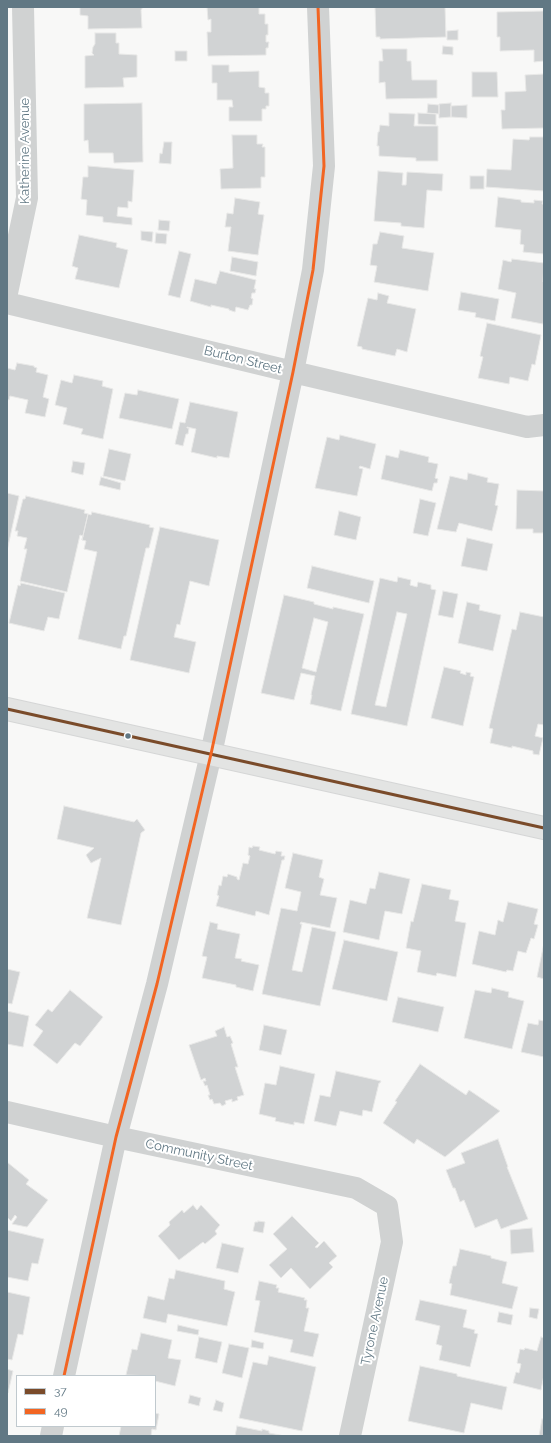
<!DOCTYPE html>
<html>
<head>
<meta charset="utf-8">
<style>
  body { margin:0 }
  #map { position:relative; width:551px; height:1443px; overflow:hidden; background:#f8f8f7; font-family:Raleway,sans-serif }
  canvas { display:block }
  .frame { position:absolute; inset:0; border:8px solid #617884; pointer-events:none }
  .legend { position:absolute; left:16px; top:1375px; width:140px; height:52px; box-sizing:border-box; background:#fff; border:1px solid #c0c9ce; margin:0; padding:5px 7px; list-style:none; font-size:12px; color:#617884 }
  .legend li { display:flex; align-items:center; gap:8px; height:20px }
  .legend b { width:20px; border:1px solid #c0c9ce }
</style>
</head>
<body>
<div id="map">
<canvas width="551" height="1443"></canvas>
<div class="frame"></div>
<ul class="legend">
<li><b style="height:5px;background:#7a4b2a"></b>37</li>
<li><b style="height:5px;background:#f26522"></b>49</li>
</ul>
</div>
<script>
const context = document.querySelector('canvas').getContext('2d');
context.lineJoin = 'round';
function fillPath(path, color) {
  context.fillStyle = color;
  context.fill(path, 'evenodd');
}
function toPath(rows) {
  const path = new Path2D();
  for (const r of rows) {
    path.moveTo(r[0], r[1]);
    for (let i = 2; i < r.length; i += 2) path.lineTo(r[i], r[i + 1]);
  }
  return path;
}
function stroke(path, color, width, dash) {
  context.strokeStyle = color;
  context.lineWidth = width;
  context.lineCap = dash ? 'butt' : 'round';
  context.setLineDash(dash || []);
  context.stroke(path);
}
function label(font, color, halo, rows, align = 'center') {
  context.font = font + ' Raleway,sans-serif';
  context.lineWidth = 4;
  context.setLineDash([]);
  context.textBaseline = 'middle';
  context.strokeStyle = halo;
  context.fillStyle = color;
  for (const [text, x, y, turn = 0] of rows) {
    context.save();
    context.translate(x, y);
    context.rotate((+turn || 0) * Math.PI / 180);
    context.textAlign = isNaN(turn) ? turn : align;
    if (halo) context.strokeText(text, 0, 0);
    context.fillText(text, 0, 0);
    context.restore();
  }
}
const building = toPath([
  [80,7,143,7,141,10,142,28,88,29,88,16,80,15,80,7],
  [207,7,259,7,259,14,265,14,265,24,268,24,268,35,266,35,266,42,269,42,268,48,266,48,266,55,208,56,207,32,211,32,211,19,208,20,207,7],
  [375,7,445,7,446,37,380,39,380,37,376,37,375,7],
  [544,11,544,61,534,62,534,50,500,51,500,37,497,37,497,12,544,11],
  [458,30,458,40,447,40,447,31,458,30],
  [95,33,116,33,116,43,119,43,119,54,137,55,137,77,123,78,124,87,85,88,85,56,94,55,92,53,93,47,95,44,95,33],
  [443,46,453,47,453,55,442,54,443,46],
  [382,49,407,49,407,61,411,61,412,80,437,80,437,98,386,99,385,82,379,83,379,61,383,61,382,49],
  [175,51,187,51,187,61,175,61,175,51],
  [212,65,229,65,229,72,259,71,259,87,265,88,265,93,269,93,269,106,266,106,266,109,262,109,262,121,229,121,229,107,233,107,232,100,217,100,217,83,212,83,212,65],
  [472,72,497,72,498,97,472,97,472,72],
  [544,74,544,128,502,129,501,110,505,110,505,92,526,91,525,75,544,74],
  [142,103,143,162,114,163,113,153,89,153,88,140,84,141,84,104,142,103],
  [451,103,451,117,439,118,439,104,451,103],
  [428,104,439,105,439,114,427,113,428,104],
  [467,105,467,118,451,117,451,106,467,105],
  [389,113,415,114,414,126,438,126,438,161,416,161,416,158,379,156,379,146,377,146,378,132,379,132,380,125,389,126,389,113],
  [418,113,436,114,436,125,418,124,418,113],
  [232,135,257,135,257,144,263,144,262,147,265,147,265,177,261,177,261,188,221,189,220,169,233,168,232,135],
  [530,137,544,137,544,191,486,187,487,169,511,170,513,139,529,140,530,137],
  [164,142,172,142,171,164,159,163,160,153,162,154,164,142],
  [88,166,134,170,132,202,128,201,128,208,118,207,117,216,132,218,132,225,103,222,103,217,86,215,87,200,81,199,83,177,88,177,88,166],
  [378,171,403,173,402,185,406,185,407,172,443,174,442,191,427,190,424,228,401,226,401,223,374,221,378,171],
  [470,176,484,176,484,189,470,189,470,176],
  [498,197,521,200,521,202,534,203,534,200,543,201,542,204,544,204,544,254,523,252,524,245,520,244,521,230,495,227,498,197],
  [235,198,260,202,258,214,264,215,258,255,228,251,231,227,225,227,227,213,233,214,235,198],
  [159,220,170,221,169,231,158,230,159,220],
  [141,231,153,232,152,242,141,240,141,231],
  [380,232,404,236,402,248,434,253,428,291,374,282,377,266,370,265,373,244,377,244,380,232],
  [156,233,167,234,166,244,155,243,156,233],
  [79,235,117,243,116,247,128,250,119,288,75,279,78,268,72,266,79,235],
  [179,251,191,254,180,298,168,295,179,251],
  [232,257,258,262,256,276,230,271,232,257],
  [512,259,544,263,543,282,544,282,544,317,543,324,511,318,516,293,498,289,503,260,511,262,512,259],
  [220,271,256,280,254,289,256,289,255,293,252,293,251,298,253,299,252,305,250,305,248,310,236,307,235,312,229,310,229,309,211,305,211,307,190,301,195,279,216,284,220,271],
  [461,292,499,299,495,321,475,317,476,313,458,310,461,292],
  [378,293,389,296,387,303,416,309,407,352,397,349,395,356,362,349,362,347,357,346,368,298,377,300,378,293],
  [487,323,541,335,535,365,532,364,528,381,510,377,509,384,478,378,483,357,480,356,487,323],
  [17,363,34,366,34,367,37,368,36,372,48,375,43,397,49,399,45,417,25,413,28,400,10,396,9,400,7,399,7,368,15,370,17,363],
  [74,375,103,381,102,386,113,389,103,439,81,434,83,429,63,424,67,408,55,405,61,380,72,383,74,375],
  [138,390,179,399,172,429,119,418,125,393,137,395,138,390],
  [190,402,238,412,229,458,217,456,217,458,191,452,196,429,187,427,187,428,189,428,188,434,186,434,183,446,175,444,180,422,185,423,190,402],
  [340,435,376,444,370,469,360,466,359,468,363,469,357,496,315,488,327,437,339,440,340,435],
  [109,449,131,454,125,481,103,476,109,449],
  [400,450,429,457,428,462,438,464,435,478,438,479,437,483,434,483,432,491,381,479,386,455,398,458,400,450],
  [73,461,85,463,83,475,71,472,73,461],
  [468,473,488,478,487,482,499,484,495,505,498,506,492,531,459,523,456,532,437,529,450,476,467,480,468,473],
  [101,477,121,483,120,490,99,485,101,477],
  [517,490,544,491,544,530,543,533,533,533,533,529,516,529,517,490],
  [7,493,19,496,7,551,7,493],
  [26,496,85,510,84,513,88,514,82,540,83,536,80,535,67,592,20,581,27,549,24,549,27,538,17,536,18,531,15,531,23,499,25,499,26,496],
  [420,499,436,503,428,536,413,533,420,499],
  [339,511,361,517,356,540,334,535,339,511],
  [92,512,150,525,149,527,154,528,149,548,146,548,126,636,124,636,121,649,78,639,97,552,84,549,86,541,82,540,88,514,91,515,92,512],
  [160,527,219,540,209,586,190,581,180,625,177,624,174,637,196,642,189,673,130,660,160,527],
  [467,538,493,544,487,571,461,566,467,538],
  [312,566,374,581,369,603,307,588,312,566],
  [398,577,411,580,410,585,417,587,418,582,431,585,431,589,436,590,407,726,351,714,380,578,397,582,398,577],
  [397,612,407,614,386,707,375,705,397,612],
  [21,583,65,593,59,619,48,617,44,631,9,623,18,585,20,586,21,583],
  [443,591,458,594,453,618,438,615,443,591],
  [284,595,314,602,314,604,333,609,333,607,364,614,341,711,310,704,312,695,311,695,315,676,301,673,294,700,261,693,284,595],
  [314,618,328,622,316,672,302,668,314,618],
  [467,602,480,605,479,610,501,615,493,651,458,643,467,602],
  [520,612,544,617,544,725,538,724,535,736,543,738,539,755,533,754,533,751,512,746,512,748,490,743,493,729,489,728,512,629,516,630,520,612],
  [444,667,461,671,460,673,466,675,466,672,471,673,470,676,474,677,463,726,431,718,444,667],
  [64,806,134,822,137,819,145,830,141,833,121,925,87,918,101,858,91,863,86,855,94,848,57,839,64,806],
  [253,846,260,847,259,850,275,854,276,851,282,852,281,856,285,856,284,860,282,860,269,915,256,911,255,916,216,906,219,896,217,895,219,885,221,886,223,876,227,877,228,874,237,877,237,879,239,880,243,863,248,864,250,856,248,855,249,847,252,848,253,846],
  [293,853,323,860,319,877,324,879,320,895,337,898,330,928,301,922,300,924,302,924,292,970,302,972,312,927,336,932,320,1006,262,994,281,908,297,911,301,892,285,888,293,853],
  [379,872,410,879,402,914,385,911,379,940,343,932,350,900,366,904,370,888,375,889,379,872],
  [422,884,451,890,449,899,459,901,455,921,466,923,456,977,437,973,436,976,417,972,421,951,406,948,411,921,413,922,422,884],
  [508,902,538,909,534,924,538,925,534,939,531,938,526,953,518,951,513,971,507,970,506,972,472,964,479,931,495,935,498,920,503,922,508,902],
  [210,922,218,924,217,929,240,934,235,958,242,959,241,961,259,965,253,991,236,987,236,985,202,978,207,957,202,956,210,922],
  [344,940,398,952,387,1001,332,989,344,940],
  [544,943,544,979,537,977,544,943],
  [7,969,20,972,12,1004,7,1003,7,969],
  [492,988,509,992,508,997,524,1001,512,1049,464,1038,475,990,491,993,492,988],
  [70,990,103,1017,80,1046,75,1043,57,1064,33,1045,43,1031,35,1025,48,1009,52,1012,70,990],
  [398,997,444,1007,438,1032,392,1022,398,997],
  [7,1011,29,1016,23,1047,7,1044,7,1011],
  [539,1020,544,1021,544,1057,521,1052,528,1023,538,1025,539,1020],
  [264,1025,287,1030,281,1055,259,1050,264,1025],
  [224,1027,227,1037,230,1036,233,1043,231,1044,238,1067,235,1067,244,1095,237,1097,238,1100,232,1102,232,1099,225,1101,226,1104,222,1106,220,1103,214,1104,212,1099,210,1100,208,1095,210,1095,207,1085,205,1086,203,1081,206,1081,205,1078,201,1080,189,1045,217,1036,215,1031,224,1027],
  [420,1064,466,1095,469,1090,500,1111,445,1157,417,1139,414,1144,383,1123,397,1102,395,1101,420,1064],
  [280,1066,315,1074,304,1124,294,1122,294,1125,275,1121,276,1118,259,1114,265,1083,276,1085,280,1066],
  [336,1071,381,1081,380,1083,379,1083,372,1112,363,1110,362,1116,340,1111,336,1126,314,1121,320,1095,330,1097,336,1071],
  [498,1139,508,1167,507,1167,528,1219,501,1229,497,1219,475,1228,464,1200,460,1202,455,1188,453,1188,446,1170,465,1163,461,1153,498,1139],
  [7,1162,29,1180,26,1184,48,1200,27,1227,12,1224,17,1217,15,1215,11,1221,7,1217,7,1162],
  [193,1205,197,1210,201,1205,220,1225,215,1231,217,1234,205,1244,203,1242,179,1260,158,1236,170,1225,169,1222,182,1210,184,1213,193,1205],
  [292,1216,319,1243,315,1247,317,1248,324,1241,337,1256,329,1263,333,1267,310,1289,291,1268,281,1278,269,1265,287,1249,273,1234,292,1216],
  [258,1221,265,1222,263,1233,253,1231,255,1222,258,1222,258,1221],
  [532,1228,534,1252,511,1254,510,1230,532,1228],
  [7,1230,44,1239,38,1264,32,1263,28,1281,7,1277,7,1230],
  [222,1243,244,1248,238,1273,216,1268,222,1243],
  [460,1249,491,1256,491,1258,507,1262,502,1283,518,1287,512,1309,450,1295,452,1284,449,1283,453,1266,456,1266,460,1249],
  [176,1270,225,1281,224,1289,235,1292,227,1326,168,1314,166,1323,143,1318,148,1296,164,1300,169,1278,174,1279,176,1270],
  [259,1281,277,1285,276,1288,279,1288,278,1292,305,1298,304,1300,307,1300,306,1308,309,1308,304,1331,319,1334,313,1357,290,1352,293,1340,254,1332,260,1301,255,1300,259,1281],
  [7,1292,30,1297,23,1335,18,1334,12,1360,7,1359,7,1292],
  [420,1300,467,1310,463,1327,475,1330,474,1333,478,1334,470,1367,439,1360,442,1346,436,1344,440,1326,415,1320,420,1300],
  [530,1308,539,1309,537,1319,529,1317,530,1308],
  [499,1312,513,1315,511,1325,497,1322,499,1312],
  [178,1325,199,1330,198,1335,177,1331,178,1325],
  [141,1333,172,1340,168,1358,181,1360,175,1386,155,1381,155,1376,126,1375,132,1349,137,1350,141,1333],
  [199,1337,222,1342,217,1363,195,1358,199,1337],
  [541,1337,544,1338,544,1375,541,1390,513,1383,516,1372,519,1373,521,1364,517,1363,520,1349,524,1350,525,1348,537,1351,541,1337],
  [252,1340,264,1343,263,1349,251,1347,252,1340],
  [229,1344,249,1348,242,1378,222,1373,229,1344],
  [269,1356,316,1367,302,1431,239,1418,253,1362,267,1365,269,1356],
  [420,1366,457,1374,457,1376,507,1387,502,1410,471,1403,464,1433,408,1421,420,1366],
  [7,1369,13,1371,8,1393,7,1392,7,1369],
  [190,1395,201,1398,199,1406,188,1403,190,1395],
  [216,1400,224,1403,222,1412,213,1410,216,1400],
  [155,1413,159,1414,156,1430,152,1429,151,1436,119,1436,121,1426,155,1426,155,1413],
  [542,1419,544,1419,544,1436,539,1436,542,1419],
  [237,1426,262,1431,262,1429,269,1431,269,1433,285,1436,235,1436,237,1426]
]);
fillPath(building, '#d1d3d4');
stroke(building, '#e8e8e7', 1);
const major = toPath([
  [7,709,544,828]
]);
stroke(major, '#d5d6d6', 24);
stroke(toPath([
  [7,293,27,198,23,7],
  [7,303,293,372,527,427,544,425],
  [7,1112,116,1137,356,1188,387,1206,392,1242,350,1436],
  [64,1376,116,1137,157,984,211,754,293,372,313,270,324,166,318,7],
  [51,1436,53,1426]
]), '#d0d2d2', 22);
stroke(major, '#e3e4e3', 22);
stroke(toPath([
  [7,709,544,828]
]), '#7a4b2a', 3);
stroke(toPath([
  [64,1376,116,1137,157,984,211,754,293,372,313,270,324,166,318,7]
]), '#f26522', 3);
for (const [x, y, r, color] of [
  [128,736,3.5,"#617884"]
]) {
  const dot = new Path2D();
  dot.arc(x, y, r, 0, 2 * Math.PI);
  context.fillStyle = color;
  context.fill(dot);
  stroke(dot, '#fff', 1.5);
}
label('13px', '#617884', '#fff', [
  ["Katherine Avenue",25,151,-90],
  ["Burton Street",243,360,14],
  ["Community Street",199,1155,12],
  ["Tyrone Avenue",375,1321,-78]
]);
</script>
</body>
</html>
